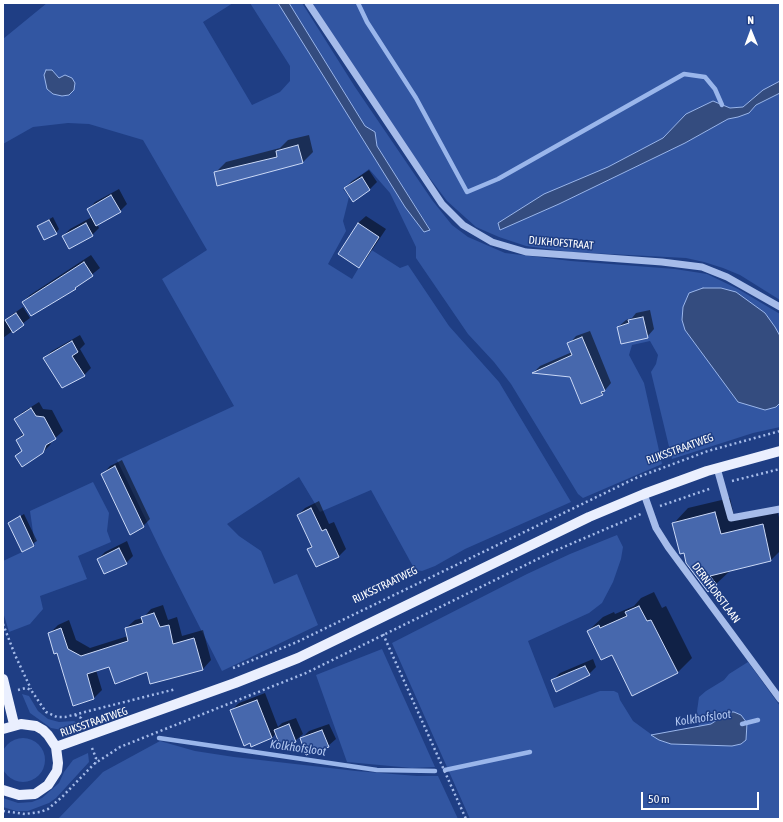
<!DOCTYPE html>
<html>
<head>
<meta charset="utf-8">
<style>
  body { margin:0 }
  #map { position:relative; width:783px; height:822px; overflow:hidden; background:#1f3e84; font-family:"Asap Condensed",sans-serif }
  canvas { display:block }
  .frame { position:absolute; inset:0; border:4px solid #fff; pointer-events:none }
  .north { position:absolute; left:731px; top:12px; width:40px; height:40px; -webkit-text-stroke:3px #1f3e84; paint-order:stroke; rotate:359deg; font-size:11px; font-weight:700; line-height:16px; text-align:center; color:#fff }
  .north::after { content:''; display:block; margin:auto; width:14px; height:18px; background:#fff; clip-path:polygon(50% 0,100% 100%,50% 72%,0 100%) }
  .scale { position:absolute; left:641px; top:792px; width:118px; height:18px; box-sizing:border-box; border:2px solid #fff; border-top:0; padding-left:5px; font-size:12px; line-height:14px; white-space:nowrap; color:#fff; -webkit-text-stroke:3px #1f3e84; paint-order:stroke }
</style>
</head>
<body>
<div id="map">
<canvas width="783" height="822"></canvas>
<div class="frame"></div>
<div class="north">N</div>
<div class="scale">50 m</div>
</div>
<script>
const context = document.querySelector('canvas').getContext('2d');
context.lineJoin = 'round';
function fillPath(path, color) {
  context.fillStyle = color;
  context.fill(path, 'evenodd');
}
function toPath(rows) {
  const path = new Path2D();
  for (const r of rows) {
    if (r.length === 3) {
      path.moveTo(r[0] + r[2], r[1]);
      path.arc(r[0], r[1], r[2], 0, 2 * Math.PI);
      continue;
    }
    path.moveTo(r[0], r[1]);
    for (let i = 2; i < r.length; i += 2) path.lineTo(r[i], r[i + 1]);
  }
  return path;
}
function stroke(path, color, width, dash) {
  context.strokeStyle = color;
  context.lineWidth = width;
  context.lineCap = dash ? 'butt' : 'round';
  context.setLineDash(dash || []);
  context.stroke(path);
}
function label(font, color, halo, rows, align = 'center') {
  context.font = font + ' "Asap Condensed",sans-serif';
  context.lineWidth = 3;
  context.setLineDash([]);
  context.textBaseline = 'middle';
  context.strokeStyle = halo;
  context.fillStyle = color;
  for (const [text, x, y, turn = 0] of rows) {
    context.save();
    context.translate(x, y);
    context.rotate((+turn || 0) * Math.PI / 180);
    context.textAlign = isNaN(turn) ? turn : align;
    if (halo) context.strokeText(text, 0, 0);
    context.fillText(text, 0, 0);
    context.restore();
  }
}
fillPath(toPath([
  [47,3,233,3,203,22,252,105,280,92,290,81,290,66,250,3,278,3,405,207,430,229,377,146,375,132,365,126,289,3,302,3,355,87,432,200,452,225,468,237,505,253,571,261,675,269,707,274,738,289,780,314,780,336,765,313,753,305,685,330,701,352,776,407,780,403,780,427,753,433,672,459,651,372,656,364,658,355,650,341,632,345,629,355,644,383,662,464,583,498,578,494,511,384,494,362,468,334,416,258,416,247,390,193,369,169,343,189,349,197,343,221,346,231,328,264,352,279,370,249,400,268,408,265,449,326,499,382,571,502,465,549,435,566,422,571,415,570,371,490,320,512,299,477,227,524,239,536,261,551,274,584,297,574,318,625,222,671,163,555,117,460,234,406,162,279,207,250,143,140,89,124,68,123,33,127,3,144,3,39],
  [312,3,780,3,780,81,763,90,743,107,730,108,713,101,686,114,663,138,608,167,559,204,685,143,728,119,749,113,756,105,780,93,780,300,740,275,723,268,704,262,686,258,571,252,526,246,499,237,476,227,447,201,385,119],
  [93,482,109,513,107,531,111,542,78,556,87,579,40,596,43,609,30,624,9,632,3,612,3,561,35,546,30,511],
  [617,535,623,547,621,559,613,582,602,603,589,613,528,641,554,708,600,691,614,691,618,693,620,700,633,721,659,740,671,744,732,746,721,716,711,724,699,727,697,711,699,697,706,691,724,680,729,674,748,662,780,706,780,819,470,819,392,643,527,574,570,554],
  [382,649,435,767,412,768,347,762,316,675],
  [22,694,29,696,38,711,48,719,59,722,74,721,79,725,62,730,51,728,30,713],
  [23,760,22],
  [160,741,195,751,234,757,356,771,417,776,438,776,458,819,55,819,59,818,103,772],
  [88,753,89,762,56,798,49,803,28,811,16,811,3,807,3,798,18,803,32,802,42,798,59,783,64,772,73,760]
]), '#3256a2');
const water = toPath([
  [278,3,289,3,365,126,375,132,377,146,430,230,424,232,405,207,278,3],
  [46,70,52,70,59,78,65,75,72,78,75,83,74,90,69,95,62,96,53,94,47,89,44,75,46,70],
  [780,81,780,93,756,105,749,113,738,117,728,119,685,143,559,204,500,230,498,223,544,194,608,167,663,138,686,114,713,101,730,108,743,107,763,90,780,81],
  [703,288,721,288,736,292,765,313,775,327,780,336,780,403,776,407,765,410,738,402,685,330,682,320,683,307,689,293,703,288],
  [729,712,734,712,741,715,747,723,746,740,741,744,732,746,671,744,659,740,651,735,711,724,729,712]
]);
fillPath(water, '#344c7f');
stroke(water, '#9ab6eb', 1);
fillPath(toPath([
  [309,135,313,152,302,163,215,173,226,162,280,148,288,140],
  [369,170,377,182,369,190,345,188,352,181],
  [119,189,127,204,120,211,97,224,99,228,92,235,63,236,70,229,92,217,88,210,95,202],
  [366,216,386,229,366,259,359,266,358,223],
  [53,217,59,229,56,233,38,226],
  [91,255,100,268,75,288,23,302,30,295],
  [23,307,30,318,3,338,3,321],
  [650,310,654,329,647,337,618,327,626,320,632,318,636,313],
  [590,331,611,383,602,394,570,376,534,372,540,366,572,352,569,344,576,336],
  [80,335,85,344,80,349,91,368,84,375,44,358,52,351],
  [39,402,43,409,52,410,63,431,52,441,50,445,43,452,16,456,23,450,17,440,24,433,16,419,23,412],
  [122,460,150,519,143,526,103,474,110,466],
  [730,498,735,520,777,510,780,521,780,551,771,560,731,570,716,584,684,551,674,523,688,508],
  [319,501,329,524,334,522,346,549,339,556,316,566,308,549,312,545,298,515,305,508],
  [24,514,37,541,22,550,9,523],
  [127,541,133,556,126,563,98,559,105,552],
  [654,592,662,608,666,606,692,658,677,673,612,654,588,631,603,617,614,612,615,614,634,606,641,598],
  [163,605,168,620,177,617,182,636,203,630,211,660,203,669,151,682,148,670,110,666,96,670,102,690,94,698,58,652,49,634,58,625,69,620,76,640,90,648,128,636,126,628,135,620,143,618,151,609],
  [593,659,596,667,589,674,552,681,560,673],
  [265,693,278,727,282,723,296,718,303,734,295,741,276,733,272,738,231,711,239,703],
  [329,724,336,739,328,746,301,739,309,731]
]), '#0007');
stroke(toPath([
  [358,3,367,22,416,98,467,192,498,179,684,74,705,77,715,89,722,105],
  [742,724,758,720],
  [159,738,377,770,435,771],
  [445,770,530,752]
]), '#9ab6eb', 4.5);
const building = toPath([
  [298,145,303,163,217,186,214,172,277,157,276,151,298,145],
  [362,177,370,190,353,202,344,188,362,177],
  [111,195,121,212,96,226,87,209,111,195],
  [49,220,57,234,44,240,37,226,49,220],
  [86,223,93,236,69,249,62,236,86,223],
  [358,223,379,237,359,268,338,254,358,223],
  [84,262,93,276,75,288,76,289,31,316,22,302,84,262],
  [16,313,24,325,13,333,5,320,16,313],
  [643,317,648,338,621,344,617,327,629,323,628,320,643,317],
  [582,337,605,391,601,392,603,395,581,404,570,377,532,373,572,355,567,343,582,337],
  [72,341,78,352,72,356,85,376,62,388,43,358,72,341],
  [31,408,36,416,44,417,56,439,46,445,43,453,22,467,15,456,22,451,16,440,24,435,14,419,31,408],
  [115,466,144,527,130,535,101,474,115,466],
  [311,508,322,531,326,529,339,557,316,567,307,549,312,547,297,515,311,508],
  [715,512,721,534,763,524,771,561,710,576,717,585,708,592,686,563,684,553,680,554,672,523,715,512],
  [20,516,34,546,22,552,8,523,20,516],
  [119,548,127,564,104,574,97,559,119,548],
  [639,606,647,621,651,620,678,673,632,696,612,655,601,660,587,631,599,625,600,628,627,616,625,612,639,606],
  [154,613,160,627,169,625,173,644,194,638,203,670,150,684,147,672,115,684,109,667,87,674,94,699,73,706,57,653,54,654,48,633,61,628,68,649,81,656,128,641,125,628,143,623,141,617,154,613],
  [585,666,590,675,556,692,551,680,585,666],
  [257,700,272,738,251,747,250,743,244,746,230,710,257,700],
  [289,724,296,742,281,748,274,730,289,724],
  [322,730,329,747,306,755,300,738,322,730]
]);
fillPath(building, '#4768ad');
stroke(building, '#cbd9f7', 1);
stroke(toPath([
  [732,481,780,469],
  [660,506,712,488],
  [3,624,15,655,31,689],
  [383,634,466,819],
  [233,668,297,642,638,477,708,451,780,431],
  [18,690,26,688,31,690,46,712,57,717,65,717,176,689],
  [75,715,81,718,83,724],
  [92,748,96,758,95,764],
  [3,811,25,814,40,812,48,809,62,797,94,764,120,747,306,673,552,552,641,514]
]), '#a6bcea', 2.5, [2, 3]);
stroke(toPath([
  [308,3,442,204,463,225,492,242,526,252,662,262,702,267,727,277,780,307],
  [717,468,731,518,780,509],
  [644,494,656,528,668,547,780,699]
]), '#a6bcea', 7);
stroke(toPath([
  [3,679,14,724],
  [3,729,21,724,36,726,43,730,48,735,56,747,58,763,57,771,48,785,35,794,19,795,3,790],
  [56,747,235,683,298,658,589,517,644,494,707,471,780,451]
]), '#eaeffe', 10);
label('11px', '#fff', '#1f3e84', [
  ["DIJKHOFSTRAAT",561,243,5],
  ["RIJKSSTRAATWEG",680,449,-20],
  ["RIJKSSTRAATWEG",385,585,-26],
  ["DERNHORSTLAAN",716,593,53],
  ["RIJKSSTRAATWEG",94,722,-19]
]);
label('italic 12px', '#b2c7f1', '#1f3e84', [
  ["Kolkhofsloot",703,718,-8],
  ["Kolkhofsloot",298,748,8]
]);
</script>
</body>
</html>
